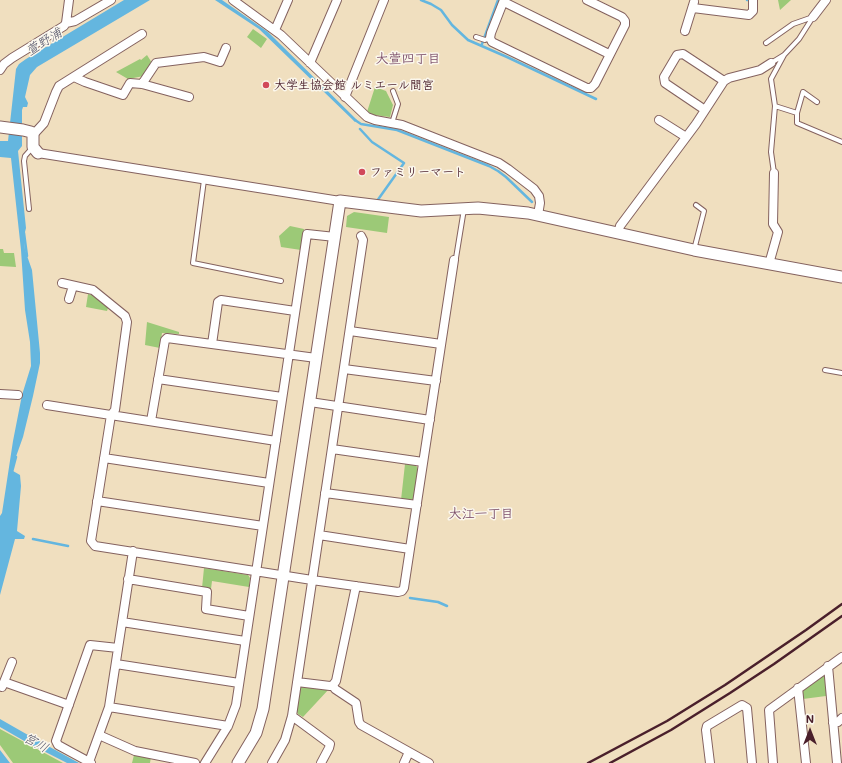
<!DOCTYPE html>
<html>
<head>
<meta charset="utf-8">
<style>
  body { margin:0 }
  #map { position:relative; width:842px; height:763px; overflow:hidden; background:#f0dfbf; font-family:Mali,sans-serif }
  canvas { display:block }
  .north { position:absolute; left:790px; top:711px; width:40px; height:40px; -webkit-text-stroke:3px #fbf7ec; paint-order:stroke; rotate:0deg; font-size:11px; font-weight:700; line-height:16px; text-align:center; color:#4a1f2b }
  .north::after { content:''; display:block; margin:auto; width:14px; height:18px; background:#4a1f2b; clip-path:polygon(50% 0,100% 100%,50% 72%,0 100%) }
</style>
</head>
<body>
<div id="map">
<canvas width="842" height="763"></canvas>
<div class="north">N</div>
</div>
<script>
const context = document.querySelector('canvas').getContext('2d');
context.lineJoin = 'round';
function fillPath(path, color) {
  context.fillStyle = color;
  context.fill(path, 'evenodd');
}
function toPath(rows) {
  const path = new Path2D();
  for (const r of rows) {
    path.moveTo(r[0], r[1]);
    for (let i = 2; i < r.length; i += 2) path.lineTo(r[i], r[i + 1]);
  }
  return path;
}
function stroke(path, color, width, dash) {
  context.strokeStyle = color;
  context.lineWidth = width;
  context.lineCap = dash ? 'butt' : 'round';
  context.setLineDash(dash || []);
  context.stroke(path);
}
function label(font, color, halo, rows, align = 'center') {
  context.font = font + ' Mali,"Klee One",sans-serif';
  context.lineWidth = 3;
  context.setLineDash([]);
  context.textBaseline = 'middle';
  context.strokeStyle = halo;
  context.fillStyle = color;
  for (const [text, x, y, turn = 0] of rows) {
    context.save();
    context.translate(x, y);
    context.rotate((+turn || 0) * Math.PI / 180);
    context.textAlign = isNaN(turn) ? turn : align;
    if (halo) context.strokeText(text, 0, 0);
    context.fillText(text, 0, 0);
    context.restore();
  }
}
fillPath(toPath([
  [778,0,791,0,780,10],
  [253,29,267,39,261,48,247,37],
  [147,55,152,63,144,76,128,79,116,72,140,59,141,60],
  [375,87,386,91,393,105,390,117,374,115,367,112],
  [354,212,389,217,387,233,346,227,347,216],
  [290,226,304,229,301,250,281,247,279,236],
  [0,249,3,249,4,253,14,253,16,267,0,266],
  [88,294,92,295,108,308,107,311,86,307],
  [147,322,179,332,179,334,162,333,160,348,145,345],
  [405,464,416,465,418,470,414,498,410,501,401,500],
  [204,568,248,575,250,578,249,587,212,581,211,589,202,588],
  [822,675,826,676,826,696,803,699,802,689],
  [304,686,329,689,303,717,298,714,296,710,300,688],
  [0,729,63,763,13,763,0,745],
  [134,755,151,757,150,763,132,763]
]), '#9cc977');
fillPath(toPath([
  [124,0,150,0,37,67,30,75,25,97,28,103,27,107,23,107,22,110,22,146,18,151,26,228,24,236,25,250,32,270,40,353,40,363,33,396,23,437,13,465,13,471,20,475,21,486,17,531,25,536,24,539,15,539,0,595,0,516,2,513,13,441,22,395,31,366,30,342,25,310,21,250,11,158,0,157,0,141,8,141,16,69,19,64,26,59],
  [215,0,222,0,268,32,357,120,355,122,259,29],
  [0,719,28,735,79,763,67,763,26,742,0,727],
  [0,750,10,763,0,763]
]), '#64b6df');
stroke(toPath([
  [421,0,431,4,441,10,452,25,468,40,507,57,596,99],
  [747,0,749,0],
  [482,44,498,0],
  [355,120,361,124,397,130,489,166,498,171,506,177,532,202],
  [360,129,372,142,404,163,377,201],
  [24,233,27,256],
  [12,472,16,457],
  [33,539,68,546],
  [410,598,438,602,447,606]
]), '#64b6df', 2.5);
const lane = toPath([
  [476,37,485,40,490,38],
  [766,43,793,24,813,17],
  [771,63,784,55],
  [775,106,797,113,797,123,842,142],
  [797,113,803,92,817,102],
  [392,123,398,104,393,91],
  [774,173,771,152,775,106,771,79,784,55,799,39,813,17],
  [204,180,193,263,281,281],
  [29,209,24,161,25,156,33,147],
  [694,250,704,211,696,205],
  [454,260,456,258,464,209],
  [825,370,842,373]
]);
const street = toPath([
  [233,0,281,35,367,117,375,120,402,125,499,163,508,169,534,189,539,196,540,203,538,215],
  [504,0,491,33,490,38,492,42,587,88,591,88,595,84,625,25,625,21,622,17,587,0],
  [504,2,609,54],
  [693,8,749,15,753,11,753,0],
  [813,17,826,0],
  [66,23,75,21,111,0],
  [275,30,288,0],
  [685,31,694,2],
  [310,63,337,0],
  [0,70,4,64,12,58,64,26,66,23,69,0],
  [74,77,85,82,123,95,130,83,142,84,189,97],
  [142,84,156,63,204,57,220,62,226,48],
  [345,97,384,0],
  [705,110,665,83,664,77,677,55,683,54,724,81],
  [659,120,686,137],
  [33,135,44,123,56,92,59,86,142,34],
  [38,153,340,201],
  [618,233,620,226,696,124,724,81,729,78,760,70,771,63],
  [769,264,778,232,773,224,774,173],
  [62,283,93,290,125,316,127,322,115,410,111,415,91,541,95,546,312,580,398,592,402,591,404,588,454,260],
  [69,299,73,286],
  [350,331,441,344],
  [212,344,218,302,221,300,295,311],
  [344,369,436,381],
  [158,379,282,397],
  [0,394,18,395],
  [310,402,430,420],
  [47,405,276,441],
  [151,421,165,340,167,338,316,358],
  [332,449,423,462],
  [104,458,269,483],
  [325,493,417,505],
  [97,501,263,526],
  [319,535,410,549],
  [128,579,207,592,206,609,249,616],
  [122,622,245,641],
  [116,664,239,683],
  [828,666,837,763],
  [4,682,69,705],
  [297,682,330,686,333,685,336,681,356,586],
  [333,685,335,689,356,703,359,722,361,725,429,763],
  [2,687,12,662],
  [798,688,806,763],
  [109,707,228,726],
  [292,716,330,744,329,748,321,763],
  [833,723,838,722,842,718],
  [99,735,135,751,195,763],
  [89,762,109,707,133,551],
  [91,763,58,745,56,741,90,645,118,648],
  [205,763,228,726,236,705,307,234,335,237],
  [272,763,285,740,292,716,363,240,361,236],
  [404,763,409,752],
  [710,763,706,730,707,726,742,705,747,708,752,763],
  [773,763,769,710,842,657]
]);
const secondary = toPath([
  [0,127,23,130,31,132,33,135,33,147,38,153],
  [238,763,256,733,263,709,340,201,421,211,478,208,528,213,694,250,842,277]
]);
stroke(lane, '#84625f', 6);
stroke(street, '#84625f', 10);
stroke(secondary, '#84625f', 13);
stroke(lane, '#fff', 4);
stroke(street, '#fff', 8);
stroke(secondary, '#fff', 11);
stroke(toPath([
  [588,763,667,721,725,685,806,630,842,604],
  [610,763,671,730,730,693,774,664,842,616]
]), '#4a1f2b', 2.5);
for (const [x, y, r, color] of [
  [266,85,4,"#d1495b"],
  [362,172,4,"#d1495b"]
]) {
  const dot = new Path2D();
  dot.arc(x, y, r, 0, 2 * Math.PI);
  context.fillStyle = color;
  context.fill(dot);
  stroke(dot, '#fbf7ec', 1.5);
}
label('bold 12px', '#4a1f2b', '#fbf7ec', [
  ["大学生協会館 ルミエール間宮",274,85],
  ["ファミリーマート",370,172]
], 'left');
label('italic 13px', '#53546a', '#fbf7ec', [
  ["萱野浦",44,42,-32],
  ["宮川",36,743,29]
]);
label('bold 13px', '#7d506b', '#fbf7ec', [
  ["大萱四丁目",408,59],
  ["大江一丁目",481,514]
]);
</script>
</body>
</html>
